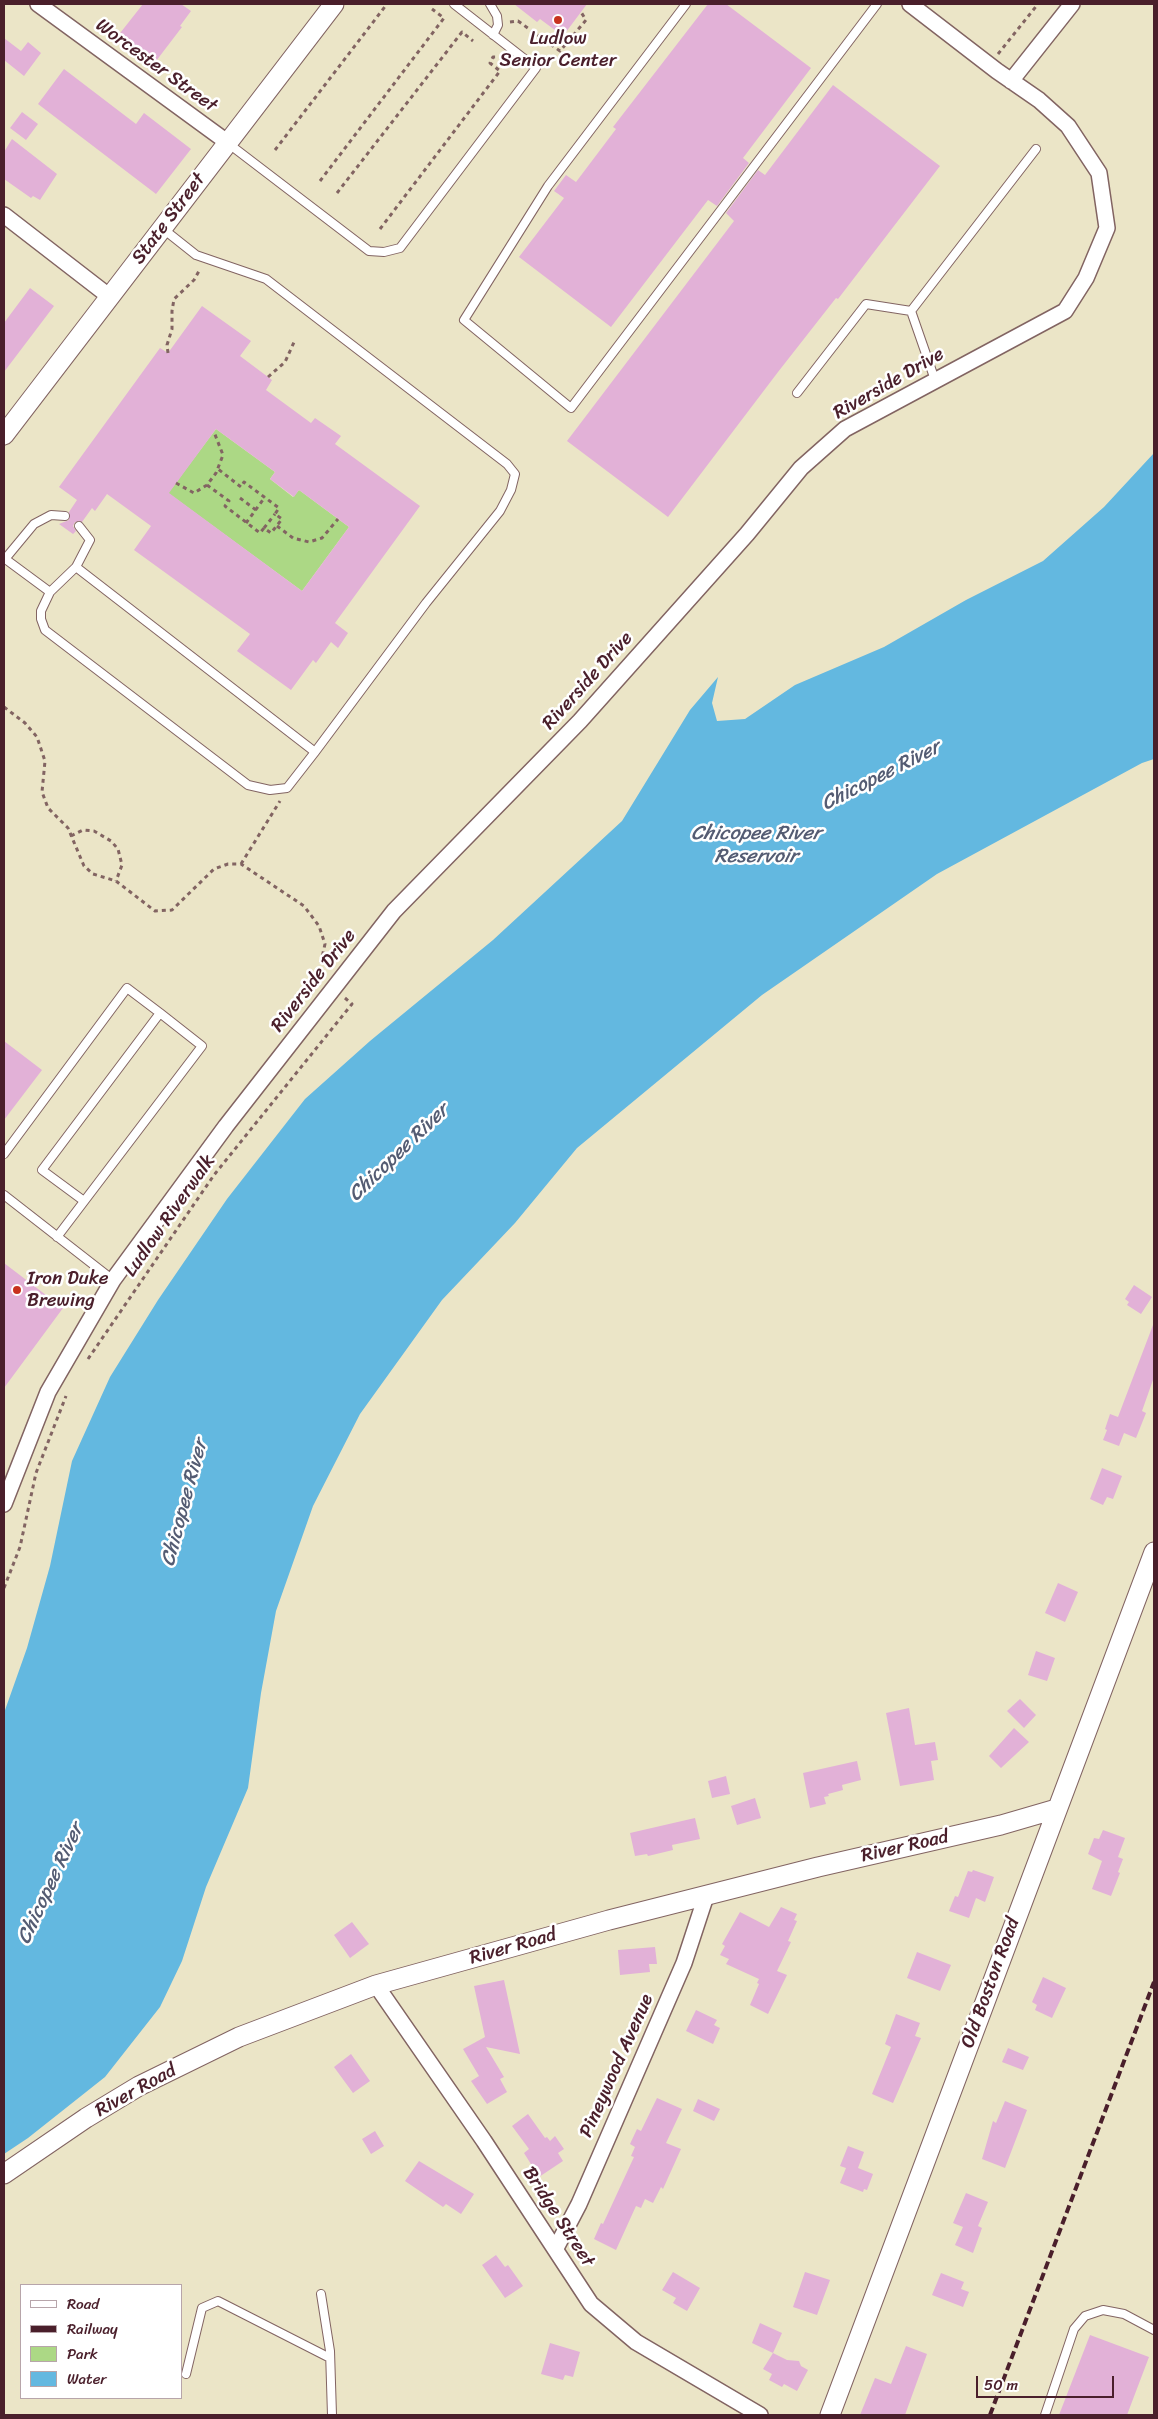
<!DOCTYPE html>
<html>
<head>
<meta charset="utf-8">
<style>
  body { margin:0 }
  #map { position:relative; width:1158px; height:2419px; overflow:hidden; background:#ebe5c7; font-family:Sriracha,sans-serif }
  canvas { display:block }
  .frame { position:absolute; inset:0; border:5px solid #4a1f2b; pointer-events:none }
  .legend { position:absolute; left:20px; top:2284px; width:162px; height:115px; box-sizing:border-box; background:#fff; border:1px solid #b7a5aa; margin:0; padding:6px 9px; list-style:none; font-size:15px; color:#4a1f2b }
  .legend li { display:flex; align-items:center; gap:10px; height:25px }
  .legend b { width:25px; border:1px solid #b7a5aa }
  .scale { position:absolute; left:976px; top:2376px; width:138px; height:22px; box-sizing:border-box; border:2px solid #4a1f2b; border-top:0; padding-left:6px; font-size:15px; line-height:18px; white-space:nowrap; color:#4a1f2b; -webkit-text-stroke:4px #fff; paint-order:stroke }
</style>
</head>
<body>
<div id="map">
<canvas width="1158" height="2419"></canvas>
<div class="frame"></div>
<ul class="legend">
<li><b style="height:6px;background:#fff"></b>Road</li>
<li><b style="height:6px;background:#4a1f2b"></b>Railway</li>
<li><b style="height:14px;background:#acd885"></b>Park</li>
<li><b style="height:14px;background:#63b8e0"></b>Water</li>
</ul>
<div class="scale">50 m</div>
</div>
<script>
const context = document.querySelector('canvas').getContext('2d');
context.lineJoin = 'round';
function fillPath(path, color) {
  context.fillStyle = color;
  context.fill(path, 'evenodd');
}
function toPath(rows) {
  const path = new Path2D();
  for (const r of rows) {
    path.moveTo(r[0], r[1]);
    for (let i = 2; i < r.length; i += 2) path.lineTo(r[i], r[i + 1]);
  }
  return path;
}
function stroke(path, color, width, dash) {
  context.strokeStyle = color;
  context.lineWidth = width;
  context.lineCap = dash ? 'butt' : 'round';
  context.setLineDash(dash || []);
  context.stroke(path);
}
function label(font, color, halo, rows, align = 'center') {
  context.font = font + ' Sriracha,sans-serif';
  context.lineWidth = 5;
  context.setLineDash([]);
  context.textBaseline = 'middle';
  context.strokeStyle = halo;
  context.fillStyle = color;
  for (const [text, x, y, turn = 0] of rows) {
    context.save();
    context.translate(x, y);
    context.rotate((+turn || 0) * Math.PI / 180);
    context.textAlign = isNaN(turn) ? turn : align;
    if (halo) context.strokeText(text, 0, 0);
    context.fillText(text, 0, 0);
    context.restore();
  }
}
fillPath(toPath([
  [216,429,275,472,270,479,293,497,299,490,349,527,302,591,168,493]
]), '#acd885');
fillPath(toPath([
  [1154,453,1154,759,1142,763,937,874,762,995,577,1148,515,1223,442,1300,360,1414,313,1506,276,1611,261,1693,248,1788,206,1887,182,1961,160,2007,105,2077,28,2138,4,2154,4,1713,27,1648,50,1566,72,1461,110,1377,158,1300,227,1199,305,1099,370,1041,493,940,622,821,690,710,718,677,712,703,717,721,745,719,795,685,884,647,966,600,1043,561,1104,507]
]), '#63b8e0');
fillPath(toPath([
  [143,4,181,4,191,11,180,26,182,27,153,65,117,37],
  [514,4,587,4,563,36,540,19,537,22],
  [708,4,726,4,811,68,743,158,749,163,717,206,708,200,611,327,519,257,564,198,554,191,566,175,576,182,616,129,613,127],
  [4,38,21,51,28,42,41,53,24,76,4,60],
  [64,69,136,124,144,113,191,149,156,194,38,104],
  [833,85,940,166,838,299,836,298,778,372,668,517,567,441,734,221,726,213,758,170,765,175],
  [22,112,38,124,26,140,10,128],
  [12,139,57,174,40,200,33,196,31,198,4,179,4,152],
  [30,288,54,306,4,372,4,323],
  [202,306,251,341,240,356,272,380,266,390,311,423,315,418,341,436,335,444,420,506,335,623,348,633,338,648,331,642,316,663,313,660,291,690,237,651,250,634,134,550,151,526,107,494,95,511,92,508,82,522,75,522,73,526,76,531,73,534,59,524,69,520,69,512,77,500,59,487,160,348,168,353],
  [216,429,275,472,270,479,294,497,299,490,349,527,302,591,169,493],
  [4,1041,42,1070,4,1120],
  [4,1263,63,1308,4,1388],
  [1134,1285,1152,1297,1141,1314,1127,1305,1129,1302,1125,1299],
  [1153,1325,1154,1377,1142,1411,1146,1413,1136,1438,1124,1433,1119,1446,1103,1440,1107,1430,1105,1429,1110,1414,1118,1417],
  [1102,1468,1122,1476,1113,1499,1107,1497,1103,1505,1090,1499],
  [1058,1583,1078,1592,1065,1622,1045,1613],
  [1036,1651,1055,1658,1047,1681,1028,1675],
  [1020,1699,1036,1715,1024,1728,1007,1711],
  [909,1708,915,1745,935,1742,938,1760,931,1761,934,1780,900,1786,886,1713],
  [1014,1728,1029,1742,1001,1768,989,1756],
  [857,1761,861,1780,842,1785,843,1790,828,1794,829,1796,824,1797,826,1804,810,1808,803,1773],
  [726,1776,730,1794,712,1798,708,1781],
  [755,1798,761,1818,737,1825,731,1806],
  [695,1818,700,1839,672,1845,673,1850,648,1856,647,1854,635,1856,630,1833],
  [1103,1830,1125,1838,1118,1857,1123,1859,1118,1872,1120,1873,1111,1896,1092,1889,1102,1861,1088,1854,1094,1838,1099,1839],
  [973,1870,994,1877,985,1902,976,1898,969,1918,949,1911,955,1896,958,1897,968,1871,972,1872],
  [781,1907,797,1914,794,1920,797,1921,788,1941,791,1942,777,1971,787,1975,768,2014,750,2005,759,1984,757,1983,759,1979,726,1964,729,1959,720,1955,725,1946,722,1944,740,1912,769,1927],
  [352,1922,369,1944,350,1958,334,1935],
  [655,1947,657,1964,649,1964,650,1972,620,1975,618,1950],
  [917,1952,951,1965,940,1991,907,1978],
  [1043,1977,1066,1988,1052,2018,1035,2010,1037,2005,1032,2002],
  [504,1980,520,2054,486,2047,504,2077,500,2079,507,2092,487,2104,471,2081,479,2076,463,2049,485,2037,474,1986],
  [696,2010,717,2020,714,2025,720,2028,713,2044,686,2031],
  [896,2014,920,2023,915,2036,921,2038,893,2103,872,2094,891,2047,885,2044],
  [1008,2048,1029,2057,1023,2070,1002,2062],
  [351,2054,370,2081,353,2093,334,2067],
  [657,2098,682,2109,666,2143,681,2149,663,2189,661,2187,653,2203,645,2199,641,2208,636,2206,616,2250,594,2239,601,2223,603,2224,634,2157,631,2156,635,2147,630,2144,637,2129,641,2131],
  [698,2099,720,2109,714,2121,693,2111],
  [1005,2101,1027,2110,1005,2168,982,2159,993,2121,996,2123],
  [528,2114,545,2138,547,2137,550,2141,555,2136,564,2149,558,2153,563,2161,539,2177,524,2153,529,2149,512,2126],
  [375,2131,384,2146,371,2154,362,2139],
  [848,2146,864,2152,858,2168,873,2174,867,2190,864,2189,863,2192,840,2183,846,2168,840,2166],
  [419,2161,474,2194,461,2214,446,2204,443,2207,405,2181],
  [966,2193,988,2202,978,2226,982,2228,973,2253,955,2245,963,2227,953,2223],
  [496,2255,505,2267,508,2265,523,2286,505,2298,482,2265],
  [673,2272,700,2288,687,2311,673,2303,676,2298,662,2290],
  [805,2272,830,2280,817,2315,793,2307],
  [941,2273,964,2282,961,2289,969,2292,963,2307,932,2295],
  [760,2323,782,2333,773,2353,752,2343],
  [1090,2335,1149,2357,1127,2415,1059,2415],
  [550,2343,580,2352,573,2377,565,2375,563,2380,541,2374],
  [906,2346,927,2354,905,2415,860,2415,875,2378,891,2384],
  [773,2353,787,2360,799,2361,801,2366,808,2370,797,2391,784,2384,782,2387,769,2380,772,2374,763,2369]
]), '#e2b1d7');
const service = toPath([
  [490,4,497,16,498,25,493,35],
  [686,4,548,186,464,320,571,408,877,4],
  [229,144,369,251,384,252,400,248,536,68,454,4],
  [162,228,196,255,266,279,507,464,515,474,511,490,500,511,426,603,315,752,287,788,270,790,248,785,45,630,41,619,41,611,50,592,76,567,315,752],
  [911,311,935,380],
  [797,393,866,304,911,311,1036,149],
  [4,558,50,592],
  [5,559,34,524,51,515,65,516],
  [76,567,90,540,79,526],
  [4,1154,127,988,160,1013],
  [4,1195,113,1280],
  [57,1237,202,1046,160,1013,42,1170,84,1201],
  [321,2294,330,2351,332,2415],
  [186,2374,202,2308,218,2301,330,2358],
  [1045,2415,1074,2329,1085,2316,1103,2310,1124,2314,1154,2330]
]);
const minor = toPath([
  [38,4,227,142],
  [1011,81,1072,4],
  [4,215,110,297],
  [4,1504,48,1392,113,1280,226,1126,394,911,580,721,747,534,801,468,845,429,1065,311,1086,278,1107,228,1099,173,1068,126,1039,100,997,71,910,4],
  [376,1985,484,2141,591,2304,636,2342,760,2415],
  [556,2248,579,2204,684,1963,706,1896]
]);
const tertiary = toPath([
  [4,435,334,4],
  [4,2174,86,2118,139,2086,239,2037,376,1985,609,1920,818,1867,1001,1825,1056,1809],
  [830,2415,1154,1552]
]);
stroke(service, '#826462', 10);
stroke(minor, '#826462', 18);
stroke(tertiary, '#826462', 21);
stroke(toPath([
  [510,22,518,21,560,51,586,20,581,12],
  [998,54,1038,4],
  [275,150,387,4],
  [320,181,444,18,432,9],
  [337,193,462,32,473,41],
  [380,229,500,71,490,63,493,57,497,57],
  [168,353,167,345,172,329,172,311,174,299,194,280,199,271],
  [268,377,285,362,295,340],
  [176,483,194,493,207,485,216,473,223,455,214,432],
  [207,485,229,501,225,506,260,533,264,528,271,533,282,519,275,514,279,508,244,482,241,487,218,469],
  [240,498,256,510],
  [246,523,265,497],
  [277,526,293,538,309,542,322,538,338,519],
  [264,528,275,514],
  [4,707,25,723,37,737,45,761,42,792,48,808,68,828,84,866,93,874,116,881,155,911,172,910,214,869,228,864,241,864,304,906,319,926,325,944,319,971,323,975],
  [71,836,83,830,94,831,111,841,118,849,122,865,116,881],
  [241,864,280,801],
  [88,1359,214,1175,352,1004,345,998],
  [4,1588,20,1547,36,1473,66,1396]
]), '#826462', 3, [4, 4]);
stroke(service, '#fff', 8);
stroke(minor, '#fff', 15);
stroke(tertiary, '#fff', 19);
stroke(toPath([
  [990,2415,1154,1982]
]), '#4a1f2b', 4, [8, 4]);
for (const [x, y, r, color] of [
  [558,20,5,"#c8321e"],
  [17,1290,5,"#c8321e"]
]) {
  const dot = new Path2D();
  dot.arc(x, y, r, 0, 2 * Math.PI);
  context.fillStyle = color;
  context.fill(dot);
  stroke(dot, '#fff', 2);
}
label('19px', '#4a1f2b', '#fff', [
  ["Ludlow",558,39],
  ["Senior Center",558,61],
  ["Iron Duke",27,1279,"left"],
  ["Brewing",27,1301,"left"]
]);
label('19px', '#4a1f2b', '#fff', [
  ["Worcester Street",156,66,36],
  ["State Street",169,219,-53],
  ["Riverside Drive",889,384,-30],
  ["Riverside Drive",588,681,-48],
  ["Riverside Drive",314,981,-52],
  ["Ludlow Riverwalk",170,1216,-55],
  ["River Road",905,1847,-13],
  ["River Road",513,1947,-16],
  ["Old Boston Road",991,1983,-70],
  ["Pineywood Avenue",617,2066,-66],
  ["River Road",136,2091,-29],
  ["Bridge Street",558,2217,57]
]);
label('italic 20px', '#545c73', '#fff', [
  ["Chicopee River",881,776,-27],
  ["Chicopee River",756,834],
  ["Reservoir",756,857],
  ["Chicopee River",399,1153,-44],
  ["Chicopee River",185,1503,-75],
  ["Chicopee River",51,1884,-65]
]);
</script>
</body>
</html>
